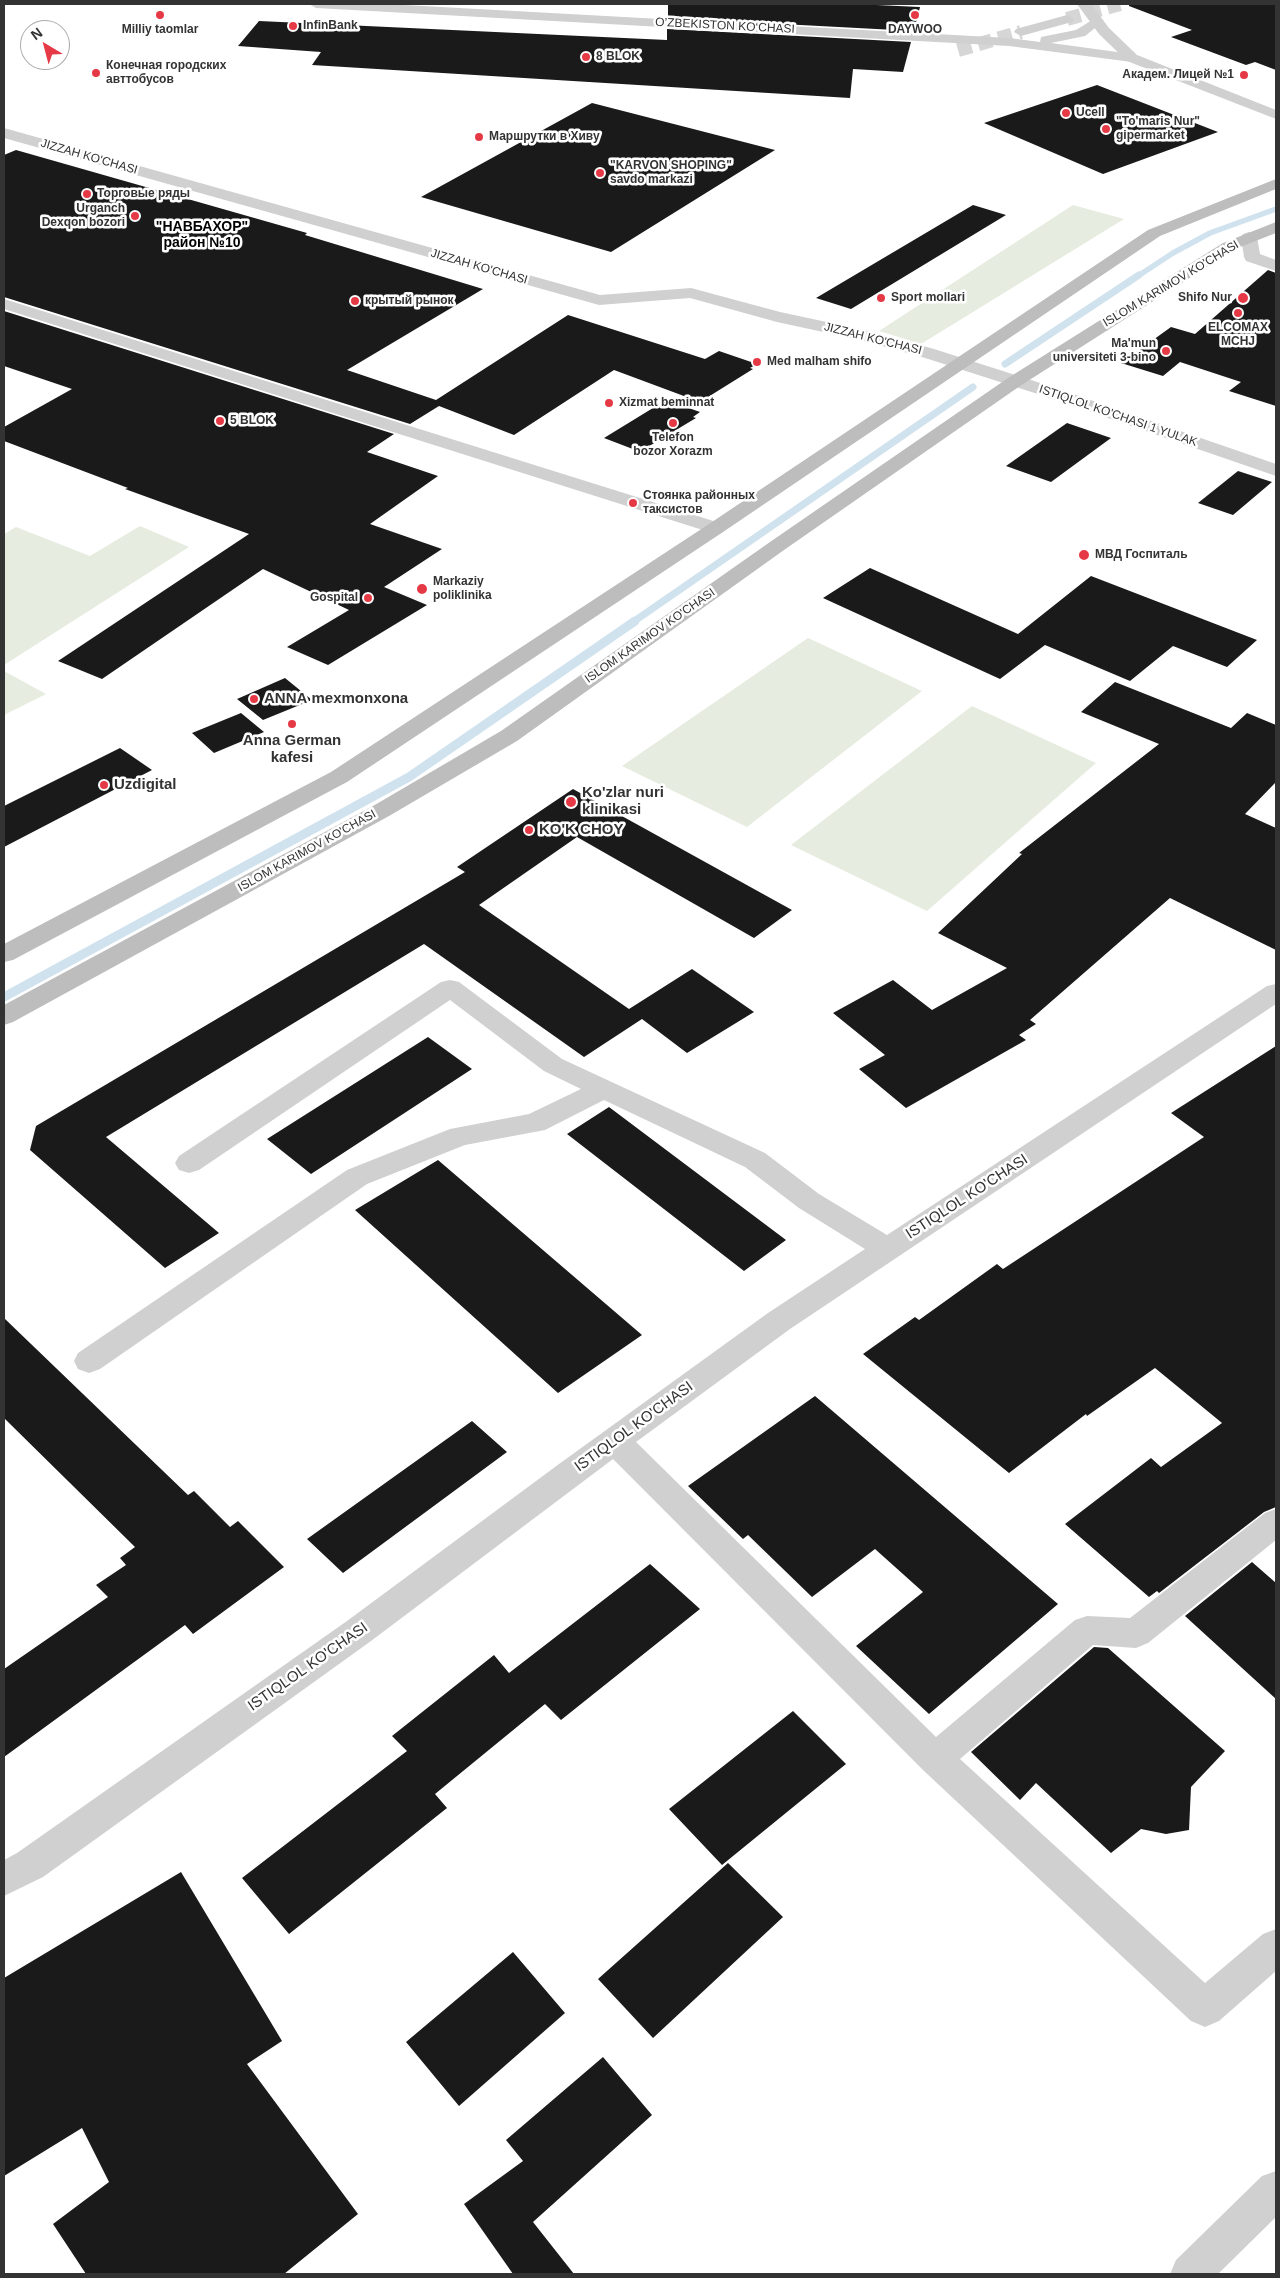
<!DOCTYPE html>
<html>
<head>
<meta charset="utf-8">
<style>
  body { margin:0 }
  #map { position:relative; width:1280px; height:2278px; overflow:hidden; background:#fff; font-family:Arial,sans-serif }
  canvas { display:block }
  .frame { position:absolute; inset:0; border:5px solid #333; pointer-events:none }
  .north { position:absolute; left:20px; top:20px; width:50px; height:50px; box-sizing:border-box; background:#fff; border:1px solid #adadad; border-radius:50%; rotate:323deg; font-size:14px; font-weight:700; line-height:20px; text-align:center; color:#333 }
  .north::after { content:''; display:block; margin:auto; width:18px; height:22px; background:#e63946; clip-path:polygon(50% 0,100% 100%,50% 72%,0 100%) }
</style>
</head>
<body>
<div id="map">
<canvas width="1280" height="2278"></canvas>
<div class="frame"></div>
<div class="north">N</div>
</div>
<script>
const context = document.querySelector('canvas').getContext('2d');
context.lineJoin = 'round';
function fillPath(path, color) {
  context.fillStyle = color;
  context.fill(path, 'evenodd');
}
function toPath(rows) {
  const path = new Path2D();
  for (const r of rows) {
    path.moveTo(r[0], r[1]);
    for (let i = 2; i < r.length; i += 2) path.lineTo(r[i], r[i + 1]);
  }
  return path;
}
function stroke(path, color, width, dash) {
  context.strokeStyle = color;
  context.lineWidth = width;
  context.lineCap = dash ? 'butt' : 'round';
  context.setLineDash(dash || []);
  context.stroke(path);
}
function label(font, color, halo, rows, align = 'center') {
  context.font = font + ' Arial,sans-serif';
  context.lineWidth = 5;
  context.setLineDash([]);
  context.textBaseline = 'middle';
  context.strokeStyle = halo;
  context.fillStyle = color;
  for (const [text, x, y, turn = 0] of rows) {
    context.save();
    context.translate(x, y);
    context.rotate((+turn || 0) * Math.PI / 180);
    context.textAlign = isNaN(turn) ? turn : align;
    if (halo) context.strokeText(text, 0, 0);
    context.fillText(text, 0, 0);
    context.restore();
  }
}
fillPath(toPath([
  [1073,205,1124,219,921,344,879,331],
  [140,526,189,547,4,665,4,534,16,527,90,556],
  [808,638,922,691,747,827,622,766],
  [4,671,46,694,4,715],
  [972,706,1096,763,927,911,791,845]
]), '#e6ecdf');
stroke(toPath([
  [1138,276,1173,253,1210,233,1276,209]
]), '#cfe2ee', 5.5);
stroke(toPath([
  [1005,364,1139,275],
  [633,622,973,387]
]), '#cfe2ee', 7);
stroke(toPath([
  [4,997,409,777,635,621]
]), '#cfe2ee', 9);
fillPath(toPath([
  [668,4,855,4,920,7,914,31,668,18],
  [1129,4,1276,4,1276,70,1255,62,1246,65,1171,37,1192,30,1129,6],
  [259,21,667,40,667,29,911,42,903,72,853,69,850,98,312,65,321,52,238,46],
  [1097,85,1146,104,1218,132,1103,174,984,123],
  [592,103,775,150,611,252,421,197],
  [16,150,307,233,305,235,483,289,347,370,436,400,568,315,705,359,719,351,757,364,750,368,753,369,700,402,614,370,514,435,439,406,410,424,4,297,4,155],
  [973,205,1006,215,851,309,816,298],
  [1268,270,1276,273,1276,406,1229,391,1241,382,1180,362,1163,376,1121,363,1171,327,1195,334],
  [4,311,394,434,367,452,438,476,370,524,442,549,384,587,427,605,328,665,287,647,349,610,263,569,102,679,58,661,249,534,125,489,128,488,4,441,4,427,72,389,4,366],
  [666,400,700,412,693,417,696,418,646,448,644,447,638,451,604,438],
  [1067,423,1111,438,1051,482,1006,466],
  [1238,471,1272,482,1233,515,1198,503],
  [870,568,1018,634,1091,576,1257,640,1227,667,1173,646,1130,681,1045,645,1000,679,823,598],
  [285,678,312,700,263,720,237,699],
  [1115,682,1231,728,1247,713,1276,725,1276,782,1245,814,1276,828,1276,950,1170,898,1030,1020,1036,1024,1019,1035,1026,1040,906,1108,859,1069,885,1055,833,1013,893,980,932,1010,1007,968,938,933,1022,854,1019,853,1159,744,1081,712],
  [241,713,264,732,214,753,192,733],
  [120,748,152,770,4,847,4,806],
  [573,789,792,910,754,938,577,837,479,905,629,1009,692,969,754,1012,687,1053,642,1019,584,1057,424,944,106,1137,219,1233,165,1268,30,1150,36,1126,465,872,457,867],
  [428,1037,472,1069,311,1174,267,1139],
  [1276,1046,1276,1507,1264,1512,1159,1593,1157,1591,1149,1597,1065,1524,1151,1458,1161,1467,1222,1423,1155,1368,1087,1416,1086,1414,1009,1473,863,1354,915,1317,919,1320,997,1264,1003,1269,1204,1137,1171,1113],
  [609,1107,786,1240,744,1271,567,1134],
  [438,1160,642,1335,558,1393,355,1210],
  [4,1318,188,1495,194,1491,230,1527,238,1521,284,1567,193,1634,185,1625,4,1757,4,1669,108,1597,96,1585,126,1565,120,1558,135,1547,4,1418],
  [815,1396,1058,1604,929,1714,856,1646,923,1592,875,1549,812,1597,748,1535,743,1539,688,1486],
  [472,1421,507,1452,343,1573,307,1539],
  [1252,1562,1276,1583,1276,1699,1185,1616],
  [650,1564,700,1609,561,1720,545,1704,435,1794,447,1808,289,1934,242,1878,407,1751,392,1736,494,1655,509,1673],
  [1094,1647,1108,1648,1225,1751,1191,1787,1189,1830,1166,1834,1141,1829,1111,1853,1036,1783,1020,1800,971,1752],
  [793,1711,846,1764,722,1865,669,1809],
  [728,1863,783,1917,653,2038,598,1979],
  [181,1872,282,2041,247,2064,358,2214,284,2274,86,2274,53,2224,109,2182,82,2128,4,2176,4,1978],
  [513,1952,565,2013,459,2106,406,2042],
  [603,2057,652,2115,533,2222,574,2274,513,2274,464,2204,523,2161,506,2140]
]), '#1a1a1a');
stroke(toPath([
  [1067,19,1120,4],
  [958,50,1021,32]
]), '#d6d6d6', 14, [14, 7]);
fillPath(toPath([
  [1067,15,1074,19,1072,22,1021,36,1014,32,1016,29,1067,15],
  [1276,2171,1276,2217,1218,2274,1170,2274,1176,2260,1262,2176,1276,2171]
]), '#d0d0d0');
fillPath(toPath([
  [309,4,386,4,1009,38,1040,42,1041,37,1076,30,1097,17,1104,21,1085,36,1051,43,1132,54,1139,58,1132,62,1009,46,316,8,309,4],
  [4,128,600,295,691,288,780,312,869,331,934,349,1056,388,1276,464,1276,476,1044,396,922,357,860,340,777,322,690,298,599,305,4,138,4,128],
  [1249,232,1255,234,1257,237,1260,254,1276,260,1276,271,1246,261,1244,257,1241,237,1243,234,1249,232],
  [4,299,723,524,726,528,723,532,716,534,709,532,4,309,4,299],
  [450,980,459,982,562,1059,765,1153,819,1194,887,1235,1267,986,1276,984,1276,1004,790,1329,636,1442,936,1737,1075,1620,1087,1616,1130,1618,1265,1513,1276,1509,1276,1540,1148,1643,1136,1648,1093,1645,960,1759,1205,1983,1263,1934,1276,1929,1276,1971,1219,2021,1205,2027,1191,2021,923,1770,613,1459,371,1641,43,1877,4,1896,4,1860,17,1853,347,1621,559,1464,768,1313,865,1249,799,1208,745,1167,604,1100,545,1130,465,1145,367,1184,100,1369,89,1373,78,1369,74,1361,78,1353,347,1170,450,1129,529,1114,581,1089,544,1071,450,1000,199,1170,189,1173,179,1170,175,1163,179,1156,441,982,450,980]
]), '#d0d0d0');
fillPath(toPath([
  [1077,4,1091,4,1109,28,1137,55,1276,110,1276,119,1127,61,1099,34,1077,4]
]), '#d0d0d0');
fillPath(toPath([
  [1276,179,1276,189,1160,236,723,532,347,782,13,960,4,962,4,944,331,772,709,524,1148,230,1276,179],
  [1276,222,1276,233,1235,249,1020,386,784,550,517,741,389,816,13,1022,4,1025,4,1005,373,806,501,731,770,542,1008,378,1223,243,1276,222]
]), '#bdbdbd');
for (const [x, y, r, color] of [
  [160,15,5,"#e63946"],
  [915,15,5,"#e63946"],
  [293,26,5,"#e63946"],
  [586,57,5,"#e63946"],
  [96,73,5,"#e63946"],
  [1244,75,5,"#e63946"],
  [1066,113,5,"#e63946"],
  [1106,129,5,"#e63946"],
  [479,137,5,"#e63946"],
  [600,173,5,"#e63946"],
  [87,194,5,"#e63946"],
  [135,216,5,"#e63946"],
  [881,298,5,"#e63946"],
  [1243,298,6,"#e63946"],
  [355,301,5,"#e63946"],
  [1238,313,5,"#e63946"],
  [1166,351,5,"#e63946"],
  [757,362,5,"#e63946"],
  [609,403,5,"#e63946"],
  [220,421,5,"#e63946"],
  [673,423,5,"#e63946"],
  [633,503,5,"#e63946"],
  [1084,555,6,"#e63946"],
  [422,589,6,"#e63946"],
  [368,598,5,"#e63946"],
  [254,699,5,"#e63946"],
  [292,724,5,"#e63946"],
  [104,785,5,"#e63946"],
  [571,802,6,"#e63946"],
  [529,830,5,"#e63946"]
]) {
  const dot = new Path2D();
  dot.arc(x, y, r, 0, 2 * Math.PI);
  context.fillStyle = color;
  context.fill(dot);
  stroke(dot, '#fff', 2);
}
label('bold 12px', '#333', '#fff', [
  ["InfinBank",303,26],
  ["Milliy taomlar",160,30,"center"],
  ["DAYWOO",915,30,"center"],
  ["8 BLOK",596,57],
  ["Конечная городских",106,66],
  ["авттобусов",106,80],
  ["Академ. Лицей №1",1234,75,"right"],
  ["Ucell",1076,113],
  ["\"To'maris Nur\"",1116,122],
  ["gipermarket",1116,136],
  ["Маршрутки в Хиву",489,137],
  ["\"KARVON SHOPING\"",610,166],
  ["savdo markazi",610,180],
  ["Торговые ряды",97,194],
  ["Urganch",125,209,"right"],
  ["Dexqon bozori",125,223,"right"],
  ["Sport mollari",891,298],
  ["Shifo Nur",1232,298,"right"],
  ["крытый рынок",365,301],
  ["ELCOMAX",1238,328,"center"],
  ["MCHJ",1238,342,"center"],
  ["Ma'mun",1156,344,"right"],
  ["universiteti 3-bino",1156,358,"right"],
  ["Med malham shifo",767,362],
  ["Xizmat beminnat",619,403],
  ["5 BLOK",230,421],
  ["Telefon",673,438,"center"],
  ["bozor Xorazm",673,452,"center"],
  ["Стоянка районных",643,496],
  ["таксистов",643,510],
  ["МВД Госпиталь",1095,555],
  ["Markaziy",433,582],
  ["poliklinika",433,596],
  ["Gospital",358,598,"right"]
], 'left');
label('12px', '#333', '#fff', [
  ["O’ZBEKISTON KO‘CHASI",725,26,3],
  ["JIZZAH KO'CHASI",89,157,16],
  ["JIZZAH KO'CHASI",479,267,16],
  ["ISLOM KARIMOV KO'CHASI",1171,284,-31],
  ["JIZZAH KO'CHASI",873,339,14],
  ["ISTIQLOL KO'CHASI 1 YULAK",1118,416,19],
  ["ISLOM KARIMOV KO'CHASI",650,636,-35],
  ["ISLOM KARIMOV KO'CHASI",307,851,-29]
]);
label('bold 14px', '#000', '#fff', [
  ["\"НАВБАХОР\"",202,227],
  ["район №10",202,243]
]);
label('bold 15px', '#333', '#fff', [
  ["ANNA mexmonxona",264,699],
  ["Anna German",292,741,"center"],
  ["kafesi",292,758,"center"],
  ["Uzdigital",114,785],
  ["Ko'zlar nuri",582,793],
  ["klinikasi",582,810],
  ["KO'K CHOY",539,830]
], 'left');
label('15px', '#333', '#fff', [
  ["ISTIQLOL KO'CHASI",967,1197,-33],
  ["ISTIQLOL KO'CHASI",634,1427,-36],
  ["ISTIQLOL KO'CHASI",308,1667,-35]
]);
</script>
</body>
</html>
